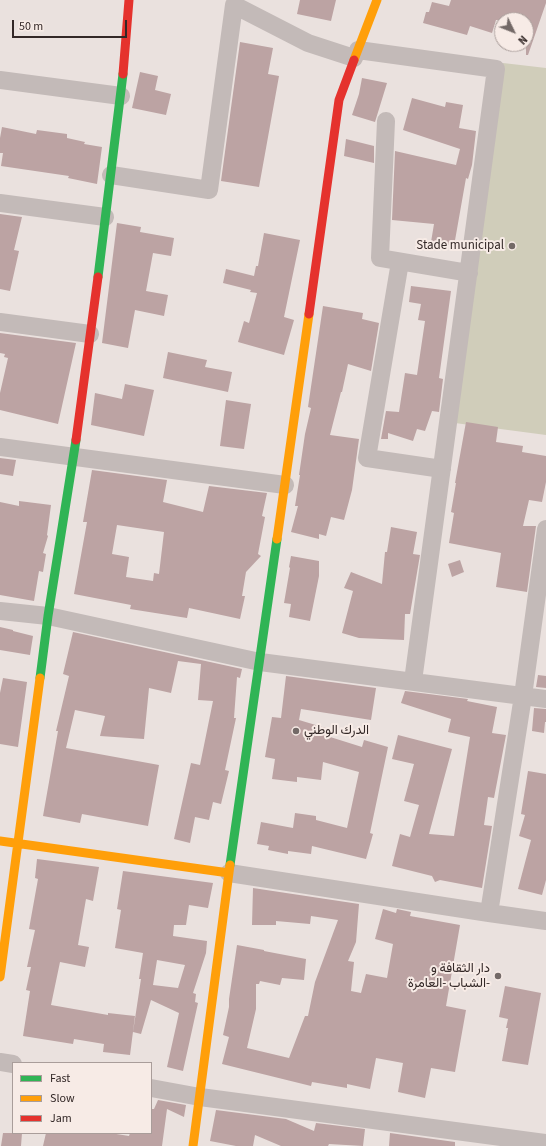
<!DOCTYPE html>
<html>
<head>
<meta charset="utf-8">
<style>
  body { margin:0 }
  #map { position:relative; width:546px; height:1146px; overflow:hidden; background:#eae1de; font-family:"Source Sans 3",sans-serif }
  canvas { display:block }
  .legend { position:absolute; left:12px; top:1062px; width:140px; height:72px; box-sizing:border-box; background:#f7ebe6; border:1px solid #a99d9a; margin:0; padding:5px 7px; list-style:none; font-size:12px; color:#332827 }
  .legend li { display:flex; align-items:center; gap:8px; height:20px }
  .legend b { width:20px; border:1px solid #a99d9a }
  .north { position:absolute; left:494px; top:12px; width:40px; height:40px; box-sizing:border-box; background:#f7ebe6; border:1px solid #a99d9a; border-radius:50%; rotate:133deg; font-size:11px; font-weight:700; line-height:16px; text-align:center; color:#332827 }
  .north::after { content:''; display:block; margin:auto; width:14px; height:18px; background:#736967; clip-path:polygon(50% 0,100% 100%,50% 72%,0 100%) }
  .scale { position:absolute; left:12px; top:20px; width:115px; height:18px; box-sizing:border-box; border:2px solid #332827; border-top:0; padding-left:5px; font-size:12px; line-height:14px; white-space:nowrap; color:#332827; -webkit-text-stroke:3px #f7ebe6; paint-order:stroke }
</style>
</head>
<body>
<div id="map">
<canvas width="546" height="1146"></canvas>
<ul class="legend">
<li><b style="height:5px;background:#30b455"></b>Fast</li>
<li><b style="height:5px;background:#ff9f0a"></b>Slow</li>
<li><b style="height:5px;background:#e5322d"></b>Jam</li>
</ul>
<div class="north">N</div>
<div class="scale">50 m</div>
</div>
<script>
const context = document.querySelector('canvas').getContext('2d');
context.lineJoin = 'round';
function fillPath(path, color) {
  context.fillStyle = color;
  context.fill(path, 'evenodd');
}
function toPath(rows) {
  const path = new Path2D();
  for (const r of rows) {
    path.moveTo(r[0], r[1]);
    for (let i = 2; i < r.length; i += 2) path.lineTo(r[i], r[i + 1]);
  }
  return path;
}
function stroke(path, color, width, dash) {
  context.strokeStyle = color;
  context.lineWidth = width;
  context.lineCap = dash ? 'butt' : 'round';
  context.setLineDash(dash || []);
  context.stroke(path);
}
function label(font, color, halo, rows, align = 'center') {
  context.font = font + ' "Source Sans 3",Vazirmatn,sans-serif';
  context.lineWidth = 4;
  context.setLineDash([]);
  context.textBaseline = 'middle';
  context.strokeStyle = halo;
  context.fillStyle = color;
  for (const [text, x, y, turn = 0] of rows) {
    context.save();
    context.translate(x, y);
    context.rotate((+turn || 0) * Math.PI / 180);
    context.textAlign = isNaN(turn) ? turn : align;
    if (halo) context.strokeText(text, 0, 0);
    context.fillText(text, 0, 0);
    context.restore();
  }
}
fillPath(toPath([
  [503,63,546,68,546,435,455,423]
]), '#d0cdba');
fillPath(toPath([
  [300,0,336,0,331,21,297,14],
  [451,0,546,0,546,3,528,55,526,55,526,20,496,20,492,33,470,26,467,35,423,23,426,12,429,12,432,2,449,6],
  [240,42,273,48,268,74,279,76,259,187,221,181],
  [140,72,158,76,155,90,171,94,166,115,132,108],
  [362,78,387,83,375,122,352,115,359,94],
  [412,98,445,107,446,102,463,105,459,128,476,131,472,165,468,179,466,178,454,246,431,242,434,224,392,220,395,151,456,165,460,149,403,130],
  [2,127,36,134,37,130,67,134,67,138,85,142,84,144,102,147,97,184,68,178,69,176,1,166,3,153,0,153,0,138],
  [346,139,374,146,374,163,344,156],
  [0,214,22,217,14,250,19,251,10,291,0,289],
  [117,223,141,227,140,232,174,238,171,256,153,253,146,291,168,295,164,316,135,310,128,348,102,343],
  [264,233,300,240,284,317,294,320,284,355,238,342,244,321,249,323,257,293,250,292,251,290,223,283,226,269,254,276,256,266,258,266],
  [411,286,451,291,439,378,443,379,439,412,432,411,425,431,417,429,413,441,388,433,388,439,381,439,386,411,399,412,405,373,417,375,425,321,418,320,421,304,409,302],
  [323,306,363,313,362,319,379,323,371,371,348,364,342,392,341,392,330,435,359,439,352,490,344,520,331,517,326,536,319,534,319,539,291,532,298,506,295,506,300,475,299,475,305,434,311,408,308,407],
  [0,333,76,343,58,424,0,410,0,393,8,358,4,357,5,354,0,353],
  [168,352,207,360,205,367,232,372,228,392,163,378],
  [125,384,154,390,144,436,91,425,95,393,122,399],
  [226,400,251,404,244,449,220,446],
  [466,422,498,427,496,442,523,446,522,452,546,456,546,482,542,502,529,500,523,526,536,526,527,592,496,587,501,553,449,543,454,513,451,512,456,483,455,483],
  [0,458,16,460,13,476,0,474],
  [92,470,167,480,163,502,203,512,209,486,267,493,262,516,265,517,258,554,261,556,246,572,242,596,245,596,240,619,189,608,187,618,130,609,131,605,74,594,87,522,83,522],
  [117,525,164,532,159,574,154,573,153,581,126,577,129,557,112,554],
  [19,501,51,505,47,535,48,536,43,553,46,554,43,572,39,571,34,601,0,595,0,502,19,506],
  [391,527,417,532,413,554,420,555,410,614,405,614,404,640,359,638,342,633,353,591,344,588,351,572,382,584,385,552,387,552],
  [291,556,319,561,319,576,310,621,289,617,291,604,284,603,290,568,289,567],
  [460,560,464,572,452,577,448,564],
  [0,627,13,630,13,631,33,636,30,655,0,650],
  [73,632,242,669,240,678,237,677,234,718,236,718,225,770,229,771,221,804,213,802,209,820,195,817,190,843,174,839,191,763,200,765,213,701,198,700,201,664,178,661,171,693,149,688,144,739,100,736,105,716,75,710,66,748,159,765,148,826,82,814,80,823,43,816,58,731,56,731,69,676,63,674],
  [538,675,546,676,546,688,536,687],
  [286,676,376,688,371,720,301,709,299,720,329,729,327,736,362,747,364,740,388,747,370,833,373,834,366,859,312,846,311,854,288,851,288,854,268,850,269,846,257,844,261,822,293,828,295,813,316,816,316,820,347,828,359,772,323,762,321,780,297,777,297,782,272,779,275,759,265,757,272,717,281,718],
  [3,678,27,682,18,747,0,744,0,693],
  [405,691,468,699,467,701,497,707,492,733,506,735,494,798,488,797,484,825,492,826,482,888,440,880,435,882,432,876,392,866,400,834,410,837,419,805,404,801,414,764,392,759,398,735,452,749,429,834,454,836,470,737,448,732,451,719,401,703],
  [534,708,546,709,546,722,545,722,544,733,532,731],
  [528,771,546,774,546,880,542,895,518,889,531,840,519,836,525,815,521,814],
  [37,859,99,867,93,901,86,899,78,945,89,947,85,967,60,962,51,1005,108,1015,108,1013,135,1016,130,1055,103,1052,104,1044,74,1039,73,1044,23,1036,30,991,26,990,31,967,27,967,35,930,29,929,38,879,35,878],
  [123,871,213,883,208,908,189,905,186,925,174,925,173,936,207,941,206,953,193,993,196,994,195,1002,198,1003,183,1071,167,1067,179,1013,151,1000,141,1034,133,1032,141,979,139,979,143,953,115,948,121,910,117,909],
  [157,960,185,965,178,988,153,985],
  [253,888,359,904,356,942,348,961,354,962,351,991,361,993,366,974,387,978,393,944,375,939,383,909,396,913,397,909,411,912,410,916,460,925,446,1006,466,1010,455,1072,431,1068,425,1098,398,1092,403,1063,376,1058,370,1089,347,1084,347,1088,312,1082,311,1086,222,1064,229,1037,223,1035,229,1007,229,999,237,945,264,950,264,951,306,959,304,980,282,978,280,985,260,981,259,984,256,984,256,1009,247,1048,289,1058,305,1016,308,1016,315,982,338,920,311,916,310,924,276,921,276,925,252,925],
  [505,986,541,993,528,1065,502,1061,508,1028,506,1028,508,1019,499,1017],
  [158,1100,186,1105,184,1117,167,1109,162,1146,43,1146,46,1133,110,1133,129,1136,130,1133,151,1133,151,1109,154,1109],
  [216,1110,286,1119,314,1131,316,1123,365,1129,363,1146,329,1144,328,1146,281,1146,255,1135,253,1146,236,1146,210,1141],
  [3,1133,22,1133,21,1146,1,1146],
  [390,1133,455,1142,455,1146,389,1146]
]), '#bca3a3');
stroke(toPath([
  [358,50,496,69,413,681],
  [0,80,121,96],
  [386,121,380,258,469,273],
  [111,175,209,190,234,5,308,43,354,58],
  [0,203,105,217],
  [400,262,367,458,442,469],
  [0,322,90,334],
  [0,447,285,485],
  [0,611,48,616,260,662,546,699],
  [229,873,489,913,546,921],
  [489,913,523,696,546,529],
  [0,1062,13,1064],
  [151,1088,200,1097,546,1143]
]), '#c3bab8', 18);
stroke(toPath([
  [98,277,123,74],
  [40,678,48,616,76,440],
  [230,865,277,539]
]), '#30b455', 9);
stroke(toPath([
  [354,60,377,0],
  [277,539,309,314],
  [0,841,229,873],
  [0,977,40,678],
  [193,1146,230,865]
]), '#ff9f0a', 9);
stroke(toPath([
  [123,74,129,0],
  [309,314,339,100,354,60],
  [76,440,98,277]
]), '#e5322d', 9);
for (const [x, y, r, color] of [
  [512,246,4,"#736967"],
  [296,731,4,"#736967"],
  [498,976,4,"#736967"]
]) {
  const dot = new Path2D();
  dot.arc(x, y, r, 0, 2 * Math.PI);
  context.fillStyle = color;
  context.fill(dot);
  stroke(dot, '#f7ebe6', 1.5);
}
label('13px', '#332827', '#f7ebe6', [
  ["Stade municipal",504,246],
  ["الدرك الوطني",304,731,"left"],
  ["دار الثقافة و",490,969],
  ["الشباب -العامرة-",490,984]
], 'right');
</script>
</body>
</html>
